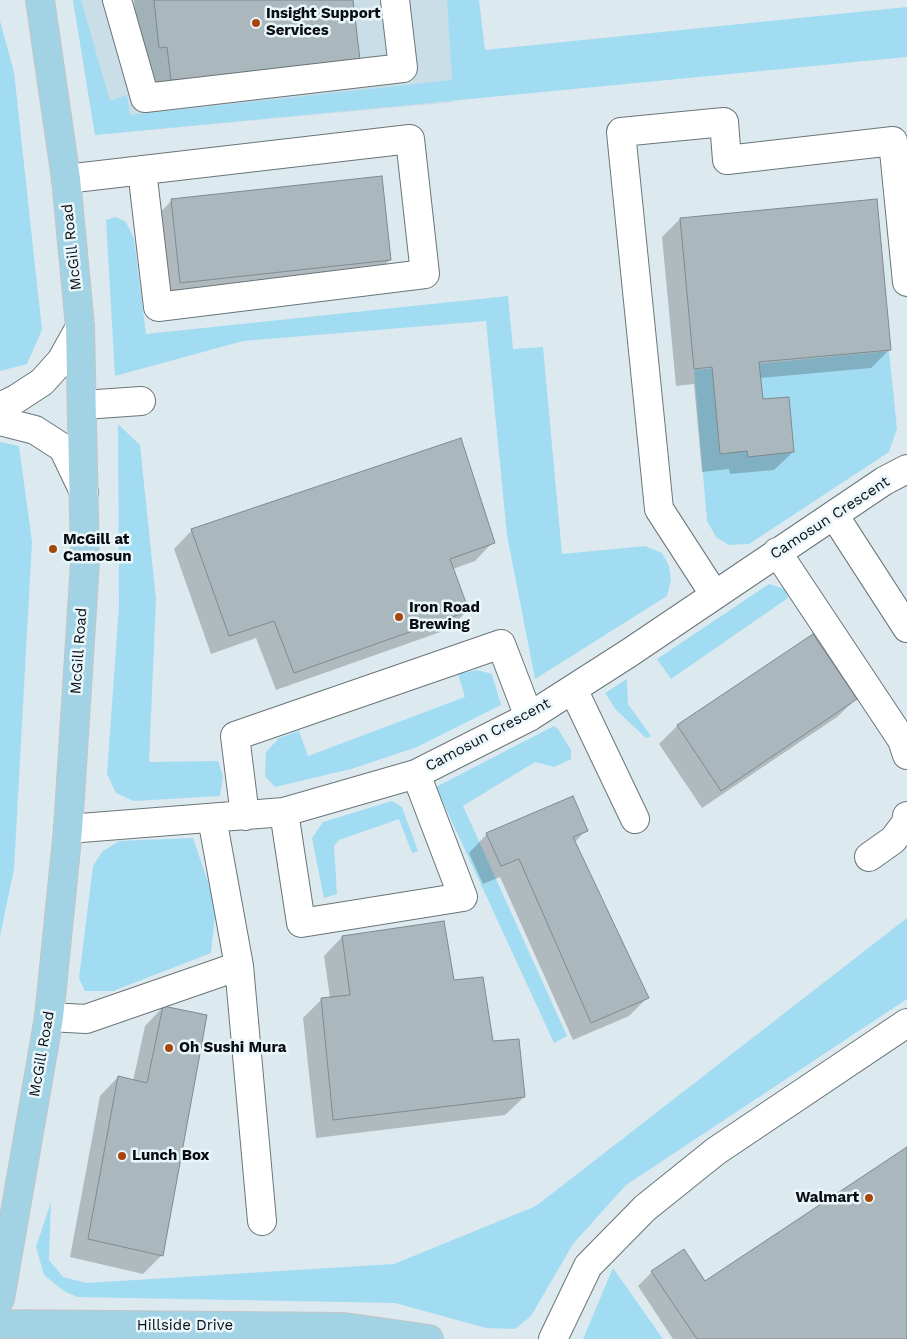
<!DOCTYPE html>
<html>
<head>
<meta charset="utf-8">
<style>
  body { margin:0 }
  canvas { display:block; background:#dce9ee }
</style>
</head>
<body>
<canvas width="907" height="1339"></canvas>
<script>
const context = document.querySelector('canvas').getContext('2d');
context.lineJoin = 'round';
function fillPath(path, color) {
  context.fillStyle = color;
  context.fill(path, 'evenodd');
}
function toPath(rows) {
  const path = new Path2D();
  for (const r of rows) {
    path.moveTo(r[0], r[1]);
    for (let i = 2; i < r.length; i += 2) path.lineTo(r[i], r[i + 1]);
  }
  return path;
}
function stroke(path, color, width, dash) {
  context.strokeStyle = color;
  context.lineWidth = width;
  context.lineCap = dash ? 'butt' : 'round';
  context.setLineDash(dash || []);
  context.stroke(path);
}
function label(font, color, halo, rows, align = 'center') {
  context.font = font + ' "Work Sans",sans-serif';
  context.lineWidth = 5;
  context.setLineDash([]);
  context.textBaseline = 'middle';
  context.strokeStyle = halo;
  context.fillStyle = color;
  for (const [text, x, y, turn = 0] of rows) {
    context.save();
    context.translate(x, y);
    context.rotate((+turn || 0) * Math.PI / 180);
    context.textAlign = isNaN(turn) ? turn : align;
    if (halo) context.strokeText(text, 0, 0);
    context.fillText(text, 0, 0);
    context.restore();
  }
}
fillPath(toPath([
  [73,0,447,0,454,102,95,135]
]), '#c9dee7');
fillPath(toPath([
  [73,0,81,0,110,101,127,95,130,115,452,80,447,0,479,0,485,50,907,7,907,57,95,135],
  [0,21,14,72,42,330,27,364,0,371],
  [116,217,126,222,134,239,146,334,508,296,513,349,543,347,562,554,645,546,662,553,669,566,671,580,667,596,535,679,507,535,486,321,243,341,115,376,106,220],
  [889,351,897,429,889,452,749,544,729,545,716,537,707,521,694,370],
  [118,424,140,445,156,599,149,762,218,761,223,776,220,796,134,801,116,793,107,774,119,605],
  [0,442,19,446,32,542,14,869,0,936],
  [769,584,785,589,788,598,671,679,657,659],
  [477,670,492,674,501,705,417,747,351,769,275,787,265,776,266,752,279,738,299,731,308,756,465,697,458,674],
  [627,679,628,704,651,736,646,738,616,710,605,693],
  [554,726,558,729,571,750,571,759,554,767,535,762,463,806,567,1036,554,1043,436,787],
  [392,801,402,807,418,851,412,853,399,819,339,840,334,846,337,894,324,898,312,838,323,822],
  [193,838,216,906,211,953,113,991,85,991,79,978,93,866,102,852,119,841],
  [907,918,907,999,626,1185,573,1244,531,1316,515,1329,486,1328,395,1303,77,1297,64,1291,44,1275,36,1247,51,1202,49,1260,63,1277,86,1283,394,1264,536,1206],
  [613,1268,663,1339,583,1339]
]), '#a2dcf3');
fillPath(toPath([
  [134,0,351,0,153,98,141,65],
  [172,200,390,260,371,278,162,301,154,219],
  [680,219,890,349,871,368,760,378,762,400,793,452,774,470,730,474,729,469,702,472,694,384,676,386,662,237],
  [192,530,493,542,475,561,453,569,467,611,449,629,276,690,256,638,211,654,174,549],
  [813,635,856,699,837,717,702,808,659,744,677,726],
  [586,830,574,843,647,998,629,1016,573,1040,500,877,483,884,469,853,487,834],
  [342,937,453,982,524,1097,505,1115,316,1138,303,1018,322,999,330,998,324,956],
  [163,1007,206,1016,161,1256,143,1274,70,1257,100,1096,118,1077,133,1081,145,1026],
  [907,1148,907,1339,673,1339,638,1286,652,1272,705,1283]
]), '#0003');
const building = toPath([
  [154,0,353,0,360,60,225,77,171,80,167,47,159,48,154,0],
  [382,176,391,260,180,283,171,199,382,176],
  [877,199,891,350,759,362,763,399,789,397,794,452,748,457,747,451,720,454,712,367,694,369,680,218,877,199],
  [461,438,495,543,450,559,469,611,294,673,274,621,229,636,191,529,461,438],
  [813,634,857,699,721,791,677,725,813,634],
  [573,796,588,831,573,837,649,998,591,1023,519,859,501,866,486,833,573,796],
  [444,921,454,980,483,977,493,1041,519,1039,525,1097,333,1120,321,998,350,995,342,936,444,921],
  [163,1006,207,1015,163,1256,88,1239,118,1076,147,1083,163,1006],
  [907,1147,907,1339,697,1339,651,1271,684,1249,705,1281,907,1147]
]);
fillPath(building, '#aab7bc');
stroke(building, '#7e8a8e', 1);
const minor = toPath([
  [117,0,145,98,403,68,395,0],
  [66,179,410,139,425,274,158,307,142,170],
  [83,405,141,401],
  [0,407,16,399,42,382,61,361,80,327],
  [0,421,35,430,63,448,84,492],
  [834,515,907,628],
  [777,552,902,740,907,755],
  [714,594,659,509,621,132,724,122,727,160,893,141,907,282],
  [573,689,635,819],
  [284,812,301,923,463,897,416,774],
  [245,816,235,736,501,644,529,717],
  [212,818,239,966,262,1221],
  [68,829,284,812,416,774,529,717,629,653,884,481,907,469],
  [869,857,893,840,906,823,907,816],
  [49,1017,86,1019,239,966],
  [553,1339,588,1266,645,1208,716,1151,907,1023]
]);
const major = toPath([
  [0,1299,49,1017,68,829,85,562,80,327,66,179,40,0],
  [0,1324,344,1327,429,1339]
]);
stroke(minor, '#697579', 30);
stroke(major, '#c4c5c5', 30);
stroke(minor, '#fff', 28);
stroke(major, '#a1d3e5', 28);
for (const [x, y, r, color] of [
  [256,23,5,"#a8450b"],
  [53,549,5,"#a8450b"],
  [399,617,5,"#a8450b"],
  [169,1048,5,"#a8450b"],
  [122,1156,5,"#a8450b"],
  [869,1198,5,"#a8450b"]
]) {
  const dot = new Path2D();
  dot.arc(x, y, r, 0, 2 * Math.PI);
  context.fillStyle = color;
  context.fill(dot);
  stroke(dot, '#e9f6fc', 2);
}
label('bold 15px', '#090d0f', '#e9f6fc', [
  ["Insight Support",266,14],
  ["Services",266,31],
  ["McGill at",63,540],
  ["Camosun",63,557],
  ["Iron Road",409,608],
  ["Brewing",409,625],
  ["Oh Sushi Mura",179,1048],
  ["Lunch Box",132,1156],
  ["Walmart",859,1198,"right"]
], 'left');
label('15px', '#090d0f', '#e9f6fc', [
  ["McGill Road",72,247,-96],
  ["Camosun Crescent",830,518,-33],
  ["McGill Road",79,651,-86],
  ["Camosun Crescent",488,735,-28],
  ["McGill Road",42,1054,-80],
  ["Hillside Drive",185,1326]
]);
</script>
</body>
</html>
